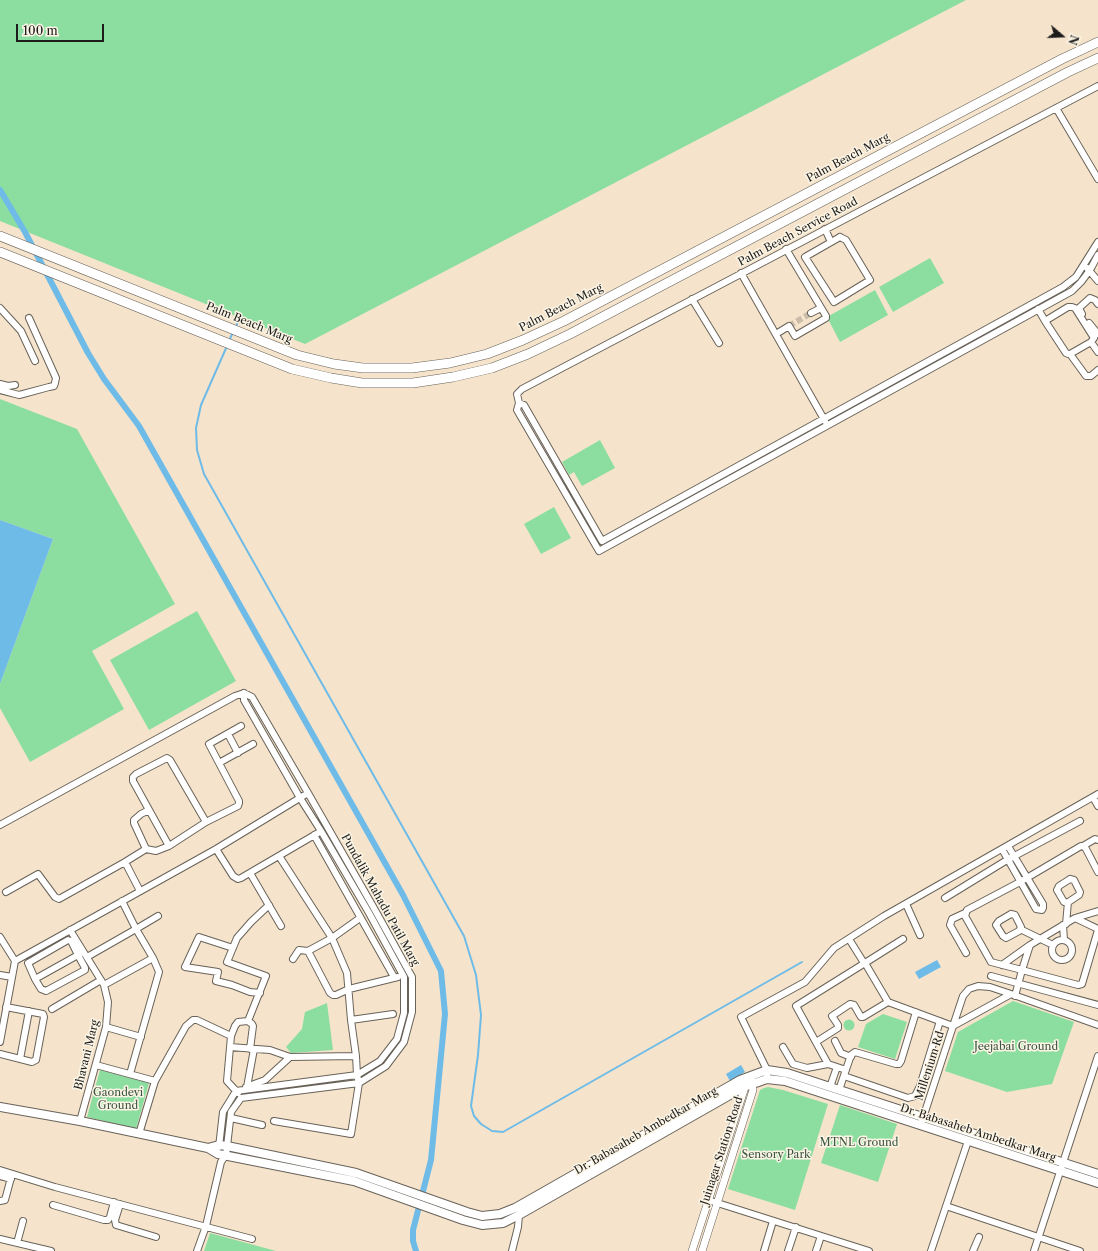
<!DOCTYPE html>
<html>
<head>
<meta charset="utf-8">
<style>
  body { margin:0 }
  #map { position:relative; width:1098px; height:1251px; overflow:hidden; background:#f5e4cb; font-family:"Libre Caslon Text",serif }
  canvas { display:block }
  .north { position:absolute; left:1042px; top:16px; width:40px; height:40px; -webkit-text-stroke:3px #fcf5e5; paint-order:stroke; rotate:109deg; font-size:11px; font-weight:700; line-height:16px; text-align:center; color:#1c1c1c }
  .north::after { content:''; display:block; margin:auto; width:14px; height:18px; background:#1c1c1c; clip-path:polygon(50% 0,100% 100%,50% 72%,0 100%) }
  .scale { position:absolute; left:16px; top:24px; width:88px; height:18px; box-sizing:border-box; border:2px solid #1c1c1c; border-top:0; padding-left:5px; font-size:12px; line-height:14px; white-space:nowrap; color:#1c1c1c; -webkit-text-stroke:3px #fcf5e5; paint-order:stroke }
</style>
</head>
<body>
<div id="map">
<canvas width="1098" height="1251"></canvas>
<div class="north">N</div>
<div class="scale">100 m</div>
</div>
<script>
const context = document.querySelector('canvas').getContext('2d');
context.lineJoin = 'round';
function fillPath(path, color) {
  context.fillStyle = color;
  context.fill(path, 'evenodd');
}
function toPath(rows) {
  const path = new Path2D();
  for (const r of rows) {
    if (r.length === 3) {
      path.moveTo(r[0] + r[2], r[1]);
      path.arc(r[0], r[1], r[2], 0, 2 * Math.PI);
      continue;
    }
    path.moveTo(r[0], r[1]);
    for (let i = 2; i < r.length; i += 2) path.lineTo(r[i], r[i + 1]);
  }
  return path;
}
function stroke(path, color, width, dash) {
  context.strokeStyle = color;
  context.lineWidth = width;
  context.lineCap = dash ? 'butt' : 'round';
  context.setLineDash(dash || []);
  context.stroke(path);
}
function label(font, color, halo, rows, align = 'center') {
  context.font = font + ' "Libre Caslon Text",serif';
  context.lineWidth = 3;
  context.setLineDash([]);
  context.textBaseline = 'middle';
  context.strokeStyle = halo;
  context.fillStyle = color;
  for (const [text, x, y, turn = 0] of rows) {
    context.save();
    context.translate(x, y);
    context.rotate((+turn || 0) * Math.PI / 180);
    context.textAlign = isNaN(turn) ? turn : align;
    if (halo) context.strokeText(text, 0, 0);
    context.fillText(text, 0, 0);
    context.restore();
  }
}
fillPath(toPath([
  [0,0,966,0,305,344,0,221],
  [930,258,944,283,893,312,879,287],
  [875,290,888,315,840,342,827,317],
  [0,399,77,429,175,604,92,651,124,709,30,762,0,708,0,684,53,539,0,520],
  [600,440,615,468,582,486,574,472,569,475,562,462],
  [554,507,571,538,541,554,524,524],
  [197,611,236,681,149,730,110,660],
  [1013,1001,1074,1022,1052,1084,1007,1092,945,1071,958,1032],
  [327,1003,333,1050,291,1053,286,1047,302,1029,305,1012],
  [883,1014,907,1022,895,1059,858,1047,866,1024],
  [849,1025,5.5],
  [100,1070,149,1083,136,1129,87,1117],
  [768,1087,783,1090,828,1104,795,1210,728,1189,760,1090,764,1088],
  [840,1105,897,1124,878,1182,821,1163],
  [210,1233,276,1251,204,1251]
]), '#8bdea0');
fillPath(toPath([
  [0,520,53,539,0,684],
  [937,960,941,967,919,979,915,972],
  [741,1065,745,1072,730,1081,726,1074]
]), '#6fbbe8');
stroke(toPath([
  [235,328,240,318],
  [229,341,233,332],
  [227,346,201,405,196,428,197,450,204,474,464,936,476,975,481,1015,478,1055,471,1106,474,1116,481,1124,492,1131,503,1132,802,962]
]), '#6fbbe8', 2);
stroke(toPath([
  [0,190,25,232,88,353,104,379,139,426,403,895,441,971,445,1014,431,1160,413,1230,413,1241,416,1251]
]), '#6fbbe8', 6);
stroke(toPath([
  [789,326,811,313]
]), '#cabca8', 6, [6, 3]);
const minor = toPath([
  [1056,108,1098,179],
  [825,229,831,242],
  [840,237,846,240,870,280,834,302,805,257,840,237],
  [1098,242,1076,277,1063,287,602,541,524,405,519,403,517,410,599,551,1072,291,1081,282,1090,270,1098,255],
  [1087,268,1098,281],
  [741,273,825,421],
  [692,299,719,343],
  [0,308,21,331,35,361],
  [1038,309,1045,321,1066,353,1068,354,1070,354,1091,342,1094,338,1075,308,1072,307,1068,307,1045,321],
  [811,313,821,308],
  [1082,314,1079,308,1090,298,1095,300,1098,304],
  [1089,323,1098,334],
  [776,334,789,326,795,336,826,318,826,316,786,249],
  [1091,342,1098,352],
  [1070,354,1086,376,1091,376,1098,370],
  [0,384,8,386,15,385],
  [0,390,19,395,23,394,49,387,54,386,55,383,56,378,29,318],
  [519,403,517,394,522,389,1098,86],
  [228,734,238,753],
  [219,763,253,744],
  [1093,797,1098,806],
  [0,825,235,696,244,693],
  [314,835,394,977],
  [169,846,133,781,133,777,136,774,167,758,170,760,206,822],
  [1083,846,1095,839,1098,840],
  [146,849,134,823,134,820,141,814,149,810],
  [216,849,233,876,238,879,241,878,318,833],
  [1002,849,1036,909,1042,910,1043,908,1043,904,1008,846],
  [1098,872,1086,849,1085,847,1081,846,1020,882,967,910,965,916,991,962,1022,970,1030,945,1075,918,1098,929],
  [250,873,281,926],
  [1070,879,1074,880,1080,892,1079,895,1067,903,1064,902,1057,890,1059,886,1070,879],
  [140,891,125,862,146,849,156,851,169,846,206,822,238,806,239,803,239,801,209,744,241,726],
  [6,892,38,874,55,897,59,899,125,862],
  [945,898,1007,860,1080,821],
  [122,901,136,929,153,958,159,972,130,1074],
  [906,904,920,935],
  [965,913,952,919,950,925,966,953],
  [1011,914,1015,915,1021,927,1019,931,1006,938,1003,936,996,925,999,921,1011,914],
  [1075,918,1098,911],
  [1066,924,1068,902],
  [1063,925,1064,940],
  [136,929,158,916],
  [1020,929,1053,945],
  [70,930,104,985,108,1002,106,1027,80,1121],
  [0,937,15,961],
  [849,939,864,963],
  [1062,950,10],
  [233,948,199,937,185,967,218,972,216,981,232,985,250,992,260,993],
  [308,951,330,993,333,995,336,995,349,989,398,977],
  [87,957,136,929],
  [293,959,299,950,308,951,332,938,360,918],
  [865,963,903,939],
  [1002,965,1030,945],
  [0,975,12,977],
  [991,976,1098,1005],
  [35,979,41,989,46,991,85,970,85,968,78,955,71,941,68,940,28,963,35,979,78,955,81,953,83,952],
  [104,985,153,958],
  [1015,996,1022,970,1078,985,1082,984,1098,930],
  [52,1009,101,980],
  [351,1020,393,1014],
  [248,1021,252,1024,253,1026,250,1049],
  [106,1027,141,1037],
  [231,1036,235,1026,238,1022,248,1021,266,976,227,962,237,938,251,922,269,905],
  [835,1041,841,1053,851,1057],
  [0,1042,15,961,216,849,308,793],
  [816,1042,838,1028,838,1025,832,1016,850,1004,854,1005,861,1017,863,1017,888,1002],
  [230,1047,270,1050,290,1057,356,1056],
  [783,1047,793,1064,807,1068,828,1064],
  [0,1054,32,1062,36,1060,44,1017,43,1014,6,1007],
  [20,1059,29,1011],
  [96,1065,155,1081],
  [846,1070,828,1064,796,1006,865,963,888,1002,953,1026,963,996,969,989,978,986,990,987,1011,994],
  [844,1076,908,1098,915,1096,920,1086,940,1021],
  [767,1079,767,1070,741,1017,805,982,834,948,884,916,1098,794],
  [246,1087,265,1080,290,1057],
  [247,1087,254,1049],
  [830,1087,837,1067],
  [839,1090,851,1055,855,1052,896,1064,899,1064,901,1061,916,1012],
  [231,1118,262,1125],
  [274,1121,351,1134,359,1083,357,1075,356,1056,351,1020,347,973,332,938,279,856],
  [922,1121,953,1026,1011,994,1098,1025],
  [139,1134,155,1081,186,1026,193,1020,197,1020,231,1036,227,1081,238,1093],
  [219,1147,223,1112,236,1091,357,1075,380,1061,397,1039,404,1013,404,977,369,913,321,831,300,798,244,700,244,693],
  [0,1170,55,1187,252,1239],
  [0,1176,11,1179],
  [708,1200,869,1251],
  [0,1201,5,1200,12,1174],
  [120,1204,115,1220,116,1225,156,1237],
  [53,1205,104,1220,108,1220,110,1217,114,1202],
  [946,1206,1080,1251],
  [0,1239,51,1251],
  [17,1243,23,1221],
  [197,1251,206,1226,221,1162,226,1155,231,1112,241,1098,359,1083,386,1066,404,1042,412,1012,412,977,375,910,308,793,252,697,244,693],
  [512,1251,518,1227,519,1215],
  [764,1251,773,1221],
  [788,1251,796,1227],
  [816,1251,821,1236],
  [931,1251,968,1141],
  [973,1251,979,1237],
  [1034,1251,1098,1056]
]);
const tertiary = toPath([
  [692,1251,746,1084],
  [702,1251,753,1090,751,1079]
]);
const secondary = toPath([
  [0,1107,80,1121,208,1148,218,1154,354,1181,463,1220,482,1225,503,1223,519,1215,744,1087,767,1079,785,1081,1098,1183],
  [208,1148,219,1145,227,1146,356,1173,467,1212,482,1216,500,1214,515,1208,740,1080,767,1070,787,1073,1098,1174]
]);
const primary = toPath([
  [0,236,297,355,334,364,363,368,412,368,450,363,487,354,523,340,564,321,1062,59,1098,42],
  [0,252,292,369,331,378,362,383,413,383,453,377,492,368,528,354,570,334,1068,72,1098,58]
]);
stroke(minor, '#686259', 8);
stroke(tertiary, '#686259', 8);
stroke(secondary, '#686259', 10);
stroke(primary, '#686259', 10);
stroke(minor, '#fff', 6);
stroke(tertiary, '#fff', 7);
stroke(secondary, '#fff', 8);
stroke(primary, '#fff', 9);
label('11px', '#1c1c1c', '#fcf5e5', [
  ["Palm Beach Marg",848,158,-28],
  ["Palm Beach Service Road",798,232,-28],
  ["Palm Beach Marg",561,308,-27],
  ["Palm Beach Marg",249,323,22],
  ["Pundalik Mahadu Patil Marg",380,900,61],
  ["Bhavani Marg",87,1055,-76],
  ["Millenium Rd",930,1066,-72],
  ["Dr. Babasaheb Ambedkar Marg",646,1131,-30],
  ["Dr. Babasaheb Ambedkar Marg",978,1133,18],
  ["Juinagar Station Road",722,1151,-72]
]);
label('11px', '#3d5644', '#fcf5e5', [
  ["Jeejabai Ground",1016,1047],
  ["Gaondevi",118,1093],
  ["Ground",118,1106],
  ["MTNL Ground",859,1143],
  ["Sensory Park",776,1155]
]);
</script>
</body>
</html>
